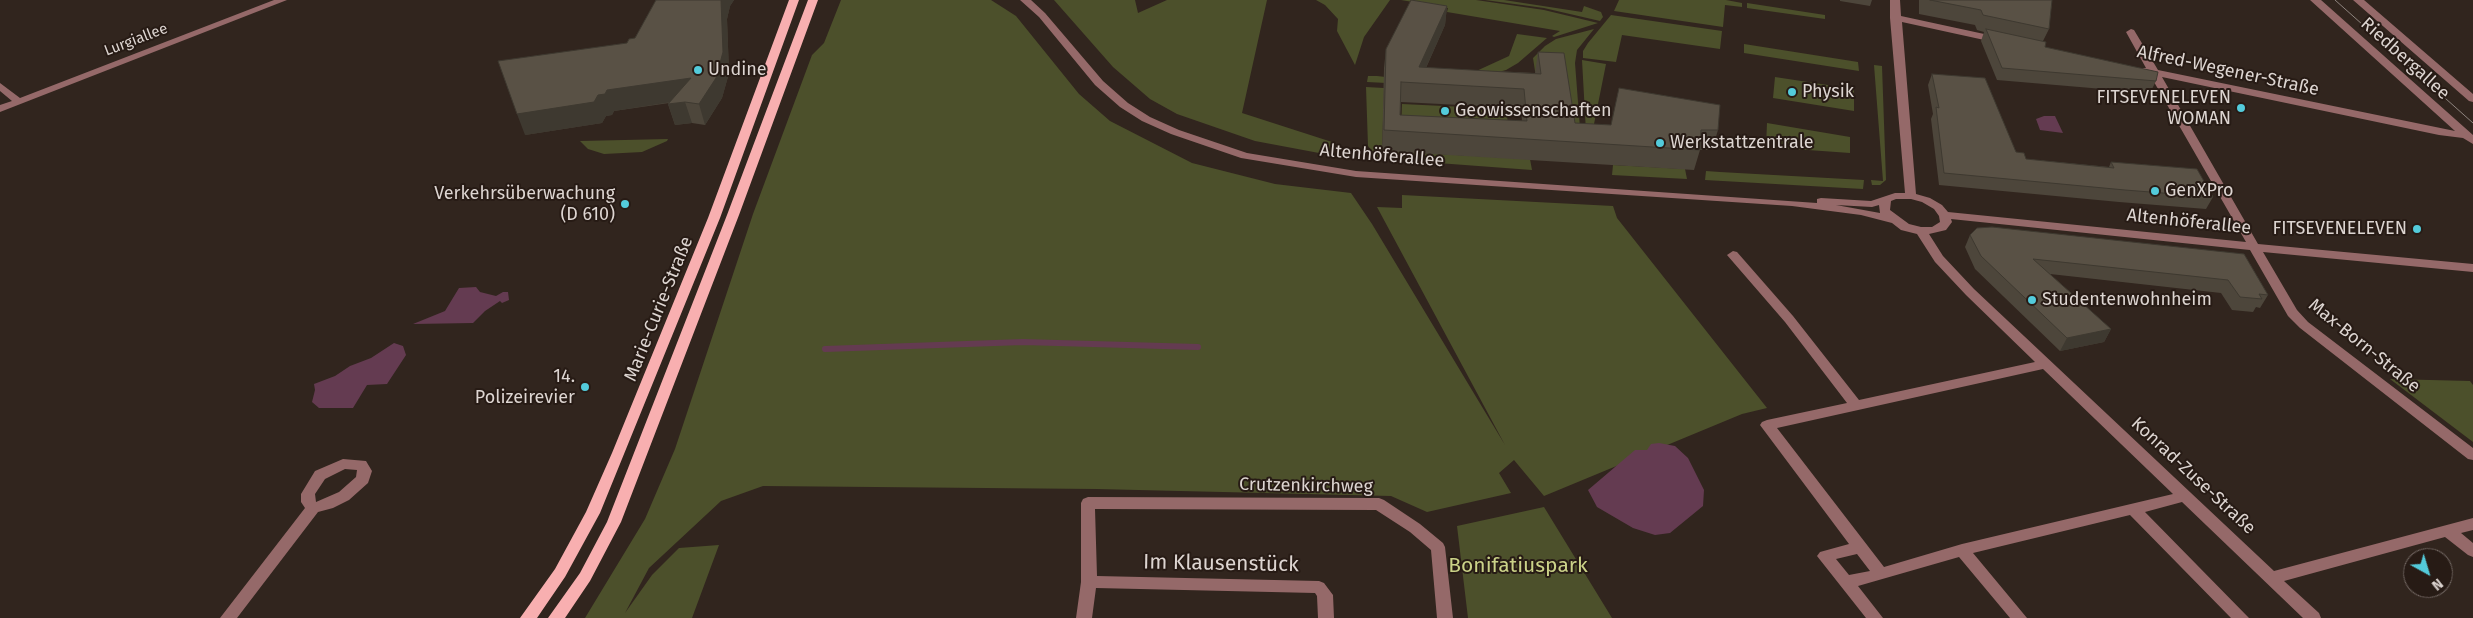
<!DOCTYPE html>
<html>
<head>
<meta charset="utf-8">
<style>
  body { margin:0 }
  #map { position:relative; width:2473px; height:618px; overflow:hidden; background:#31251e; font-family:"Fira Sans",sans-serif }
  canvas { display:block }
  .north { position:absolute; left:2403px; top:548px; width:50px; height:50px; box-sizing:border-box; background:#271b15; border:1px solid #706560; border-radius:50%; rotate:141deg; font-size:14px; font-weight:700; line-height:20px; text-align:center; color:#ddd5d1 }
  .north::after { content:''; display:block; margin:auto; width:18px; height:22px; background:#53cbdb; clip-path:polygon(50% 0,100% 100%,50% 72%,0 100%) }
</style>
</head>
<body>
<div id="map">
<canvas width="2473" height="618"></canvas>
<div class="north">N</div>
</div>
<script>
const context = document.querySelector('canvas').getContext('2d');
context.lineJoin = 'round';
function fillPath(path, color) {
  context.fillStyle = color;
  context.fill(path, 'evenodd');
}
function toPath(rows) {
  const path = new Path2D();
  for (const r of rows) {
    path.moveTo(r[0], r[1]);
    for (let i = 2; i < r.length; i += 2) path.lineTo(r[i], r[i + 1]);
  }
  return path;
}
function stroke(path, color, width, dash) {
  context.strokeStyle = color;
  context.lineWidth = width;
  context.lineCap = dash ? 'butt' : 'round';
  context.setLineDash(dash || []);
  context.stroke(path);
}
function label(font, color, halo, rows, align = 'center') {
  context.font = font + ' "Fira Sans",sans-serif';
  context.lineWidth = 4;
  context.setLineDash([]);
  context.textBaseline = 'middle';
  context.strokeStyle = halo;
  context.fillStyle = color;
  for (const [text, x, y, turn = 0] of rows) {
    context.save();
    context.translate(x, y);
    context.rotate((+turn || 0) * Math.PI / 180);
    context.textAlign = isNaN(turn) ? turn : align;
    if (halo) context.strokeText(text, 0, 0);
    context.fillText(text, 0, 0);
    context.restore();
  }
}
fillPath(toPath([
  [841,0,991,0,1016,16,1079,94,1110,121,1192,163,1275,184,1351,193,1372,224,1505,445,1377,207,1402,208,1402,195,1613,206,1617,218,1767,408,1742,414,1544,496,1514,460,1499,473,1511,493,1427,512,1391,496,1096,489,763,486,721,501,649,568,625,613,652,575,679,548,719,545,692,618,585,618,645,519,675,449,753,214,812,55,824,43],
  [1054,0,1135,0,1138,13,1167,0,1267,0,1242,113,1332,142,1332,150,1319,153,1255,141,1177,114,1150,99,1113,67],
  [1316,0,1390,0,1364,37,1355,65,1337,31,1338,19,1325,5],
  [1401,0,1476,0,1544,10,1598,23,1554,37,1552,36,1560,31,1447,12,1448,8],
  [1485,0,1504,0,1582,12,1584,6,1601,12,1603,17,1600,21,1544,8],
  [1619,0,1726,0,1742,3,1742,7,1725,5,1723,27,1614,11],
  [1747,3,1825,15,1825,19,1747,8],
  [1611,15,1722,31,1720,49,1622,35,1616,62,1583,58,1583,51,1588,43],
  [1594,29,1577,50,1575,63,1581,141,1535,71,1533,58,1545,46,1556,39],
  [1517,34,1547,38,1518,63,1506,70,1447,86,1367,82,1368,76,1377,76,1448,84,1509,56],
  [1744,44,1858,62,1859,71,1744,53],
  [1582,60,1606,64,1590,144,1586,132],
  [1874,65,1882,66,1886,180,1880,185,1872,185,1871,180,1883,181],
  [1775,77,1854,89,1854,111,1773,98],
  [1366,87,1384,88,1382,151,1530,159,1532,170,1384,159,1377,157,1368,146],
  [1402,104,1506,109,1510,138,1401,132],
  [1767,123,1850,137,1850,153,1766,147],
  [668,139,667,141,642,152,604,154,588,149,580,141],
  [1613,165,1685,169,1687,179,1612,175],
  [1706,171,1720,172,1864,180,1863,189,1705,180],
  [2390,379,2470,381,2473,385,2473,442],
  [1544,507,1612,618,1468,618,1457,526]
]), '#4c502b');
fillPath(toPath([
  [2044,116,2055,116,2063,133,2040,130,2036,119],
  [476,287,480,292,496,296,503,292,508,292,509,300,502,303,500,301,485,311,473,323,413,324,445,311,459,288],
  [394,343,403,346,406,355,387,384,367,385,353,408,319,408,312,402,315,390,314,384,335,376,350,366,371,358],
  [1659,443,1675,446,1688,458,1704,490,1703,506,1670,533,1655,535,1633,528,1597,507,1588,490,1635,450,1647,450,1651,444]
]), '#643b51');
stroke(toPath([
  [825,349,1023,342,1198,347]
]), '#643b51', 6);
fillPath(toPath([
  [274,0,287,0,0,112,0,105,12,101,0,91,0,83,20,98,274,0],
  [1020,0,1031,0,1045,13,1103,81,1128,103,1150,117,1179,130,1247,153,1356,171,1817,203,1817,199,1821,198,1871,201,1895,193,1905,193,1890,18,1890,0,1900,0,1901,16,1998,37,2003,40,1998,43,1902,22,1916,194,1930,198,1942,205,1948,212,2246,242,2150,75,2138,70,2139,68,2146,68,2126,32,2131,29,2134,30,2158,70,2455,131,2310,0,2321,0,2473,135,2473,144,2463,138,2439,135,2162,77,2258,244,2473,264,2473,272,2263,252,2297,310,2308,322,2473,448,2473,460,2468,459,2300,328,2288,316,2250,250,1951,219,1952,222,1946,230,1929,234,1943,256,1974,289,2274,571,2473,518,2473,530,2461,533,2473,543,2473,557,2468,555,2445,537,2284,581,2319,613,2321,618,2303,618,2182,502,2145,512,2249,618,2231,618,2130,515,1973,553,2027,618,2010,618,1959,557,1858,586,1883,618,1866,618,1817,556,1820,552,1849,544,1760,425,1762,422,1767,420,1847,403,1785,322,1727,255,1733,251,1737,252,1793,316,1859,400,2035,362,1966,295,1935,262,1917,234,1901,230,1892,223,1861,215,1792,206,1356,177,1241,158,1171,134,1142,121,1120,107,1095,85,1039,17,1020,0],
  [1896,199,1911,199,1922,202,1934,209,1939,216,1940,222,1932,227,1921,227,1909,224,1890,210,1891,201,1896,199],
  [1836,205,1872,207,1879,205,1880,213,1836,205],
  [2043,369,2173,494,1962,544,1884,567,1777,428,2043,369],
  [1857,554,1870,571,1849,575,1836,559,1857,554],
  [2353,0,2364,0,2473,94,2473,102,2469,101,2353,0],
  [343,459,366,461,372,471,368,483,349,500,333,508,318,512,237,618,220,618,305,508,301,502,301,494,315,471,343,459],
  [345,469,357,470,356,477,339,492,316,502,315,494,325,479,345,469],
  [1088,497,1379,498,1384,500,1420,524,1443,543,1445,547,1453,618,1437,618,1431,550,1410,532,1376,510,1095,509,1097,576,1319,581,1324,583,1333,595,1334,618,1318,618,1317,596,1315,593,1096,588,1092,618,1076,618,1081,582,1081,503,1083,499,1088,497]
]), '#956969');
fillPath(toPath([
  [789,0,799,0,720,218,600,513,565,577,537,618,520,618,555,569,586,512,612,453,708,218,789,0],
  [808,0,818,0,739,215,621,522,590,581,565,618,548,618,580,573,607,522,727,215,808,0]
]), '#f8afb0');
stroke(toPath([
  [2335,0,2473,123]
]), '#8e847f', 1);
fillPath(toPath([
  [656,0,734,0,730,6,727,19,729,73,722,98,705,125,692,123,675,125,668,104,669,103,614,111,612,115,606,116,602,123,525,135,627,43,635,38],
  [1840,0,1872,0,1870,6,1840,1],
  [1919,0,2052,0,2049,29,2043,41,2045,47,2156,81,2150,93,1997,80,1981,41,1984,32,1977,30,1975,25,1919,14],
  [1447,6,1445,25,1426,68,1535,73,1538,52,1575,123,1611,125,1718,130,1712,150,1700,150,1694,170,1382,151,1384,68,1386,49],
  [1401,102,1521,108,1522,121,1400,115],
  [1932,74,2016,152,2026,159,2109,167,2111,162,2213,197,2206,209,2119,202,1939,185,1931,119,1933,114,1928,85],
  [1970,235,2244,254,2268,295,2260,308,2256,307,2253,312,2232,310,2221,293,2050,274,2111,329,2104,342,2060,351,1975,269,1965,247]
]), '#4d463b');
fillPath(toPath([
  [721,0,734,0,730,6,727,19,729,73,722,98,705,125,699,104],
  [1447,6,1445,25,1419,83,1419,67],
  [691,78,697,98,614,111,612,115,606,116,602,123,525,135,517,114,607,90],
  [685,102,692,123,675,125,668,104],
  [2111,329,2104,342,2060,351,2067,338]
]), '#3e3930');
const building = toPath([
  [656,0,721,0,723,52,716,78,699,104,685,102,668,104,691,78,607,90,605,94,598,95,594,102,517,114,498,61,627,43,629,39,635,38,656,0],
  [1411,0,1447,6,1419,67,1541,74,1538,52,1564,53,1575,123,1611,125,1619,88,1720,105,1718,130,1701,130,1700,150,1384,130,1386,49,1411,0],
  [1401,82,1524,89,1527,121,1400,115,1401,82],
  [1930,0,2052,0,2049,29,1983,15,1981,10,1930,0],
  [1986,29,2046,42,2045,47,2158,72,2156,81,2002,68,1986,29],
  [1932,74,1985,78,2016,152,2024,153,2026,159,2114,168,2111,162,2197,169,2213,197,2125,190,1944,173,1936,107,1939,108,1932,74],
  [1992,227,2244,254,2268,295,2259,294,2262,299,2240,297,2228,280,2033,259,2111,329,2067,338,1981,256,1970,235,1977,228,1992,227]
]);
fillPath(building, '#595145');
stroke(building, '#3e3930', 1);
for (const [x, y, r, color] of [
  [698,70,5,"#53cbdb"],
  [1792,92,5,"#53cbdb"],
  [2241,108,5,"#53cbdb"],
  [1445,111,5,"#53cbdb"],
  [1660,143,5,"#53cbdb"],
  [2155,191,5,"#53cbdb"],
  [625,204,5,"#53cbdb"],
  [2417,229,5,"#53cbdb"],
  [2032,300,5,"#53cbdb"],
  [585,387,5,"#53cbdb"]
]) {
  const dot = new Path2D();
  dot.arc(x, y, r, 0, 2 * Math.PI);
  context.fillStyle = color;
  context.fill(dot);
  stroke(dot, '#271b15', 2);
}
label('15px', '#ddd5d1', '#271b15', [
  ["Lurgiallee",136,40,-21]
]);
label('18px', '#ddd5d1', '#271b15', [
  ["Riedbergallee",2405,59,42],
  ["Alfred-Wegener-Straße",2228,71,12],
  ["Altenhöferallee",1382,156,5],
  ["Altenhöferallee",2189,222,6],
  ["Marie-Curie-Straße",659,309,-68],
  ["Max-Born-Straße",2364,346,39],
  ["Konrad-Zuse-Straße",2193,476,43],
  ["Crutzenkirchweg",1306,486,1]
]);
label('18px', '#ddd5d1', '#271b15', [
  ["Undine",708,70],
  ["Physik",1802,92],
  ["FITSEVENELEVEN",2231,98,"right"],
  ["WOMAN",2231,119,"right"],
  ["Geowissenschaften",1455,111],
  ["Werkstattzentrale",1670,143],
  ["GenXPro",2165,191],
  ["Verkehrsüberwachung",615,194,"right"],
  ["(D 610)",615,215,"right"],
  ["FITSEVENELEVEN",2407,229,"right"],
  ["Studentenwohnheim",2042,300],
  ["14.",575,377,"right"],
  ["Polizeirevier",575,398,"right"]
], 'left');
label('21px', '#ddd5d1', '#271b15', [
  ["Im Klausenstück",1221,564,1]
]);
label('21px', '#cbd288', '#271b15', [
  ["Bonifatiuspark",1518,566]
]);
</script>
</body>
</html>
